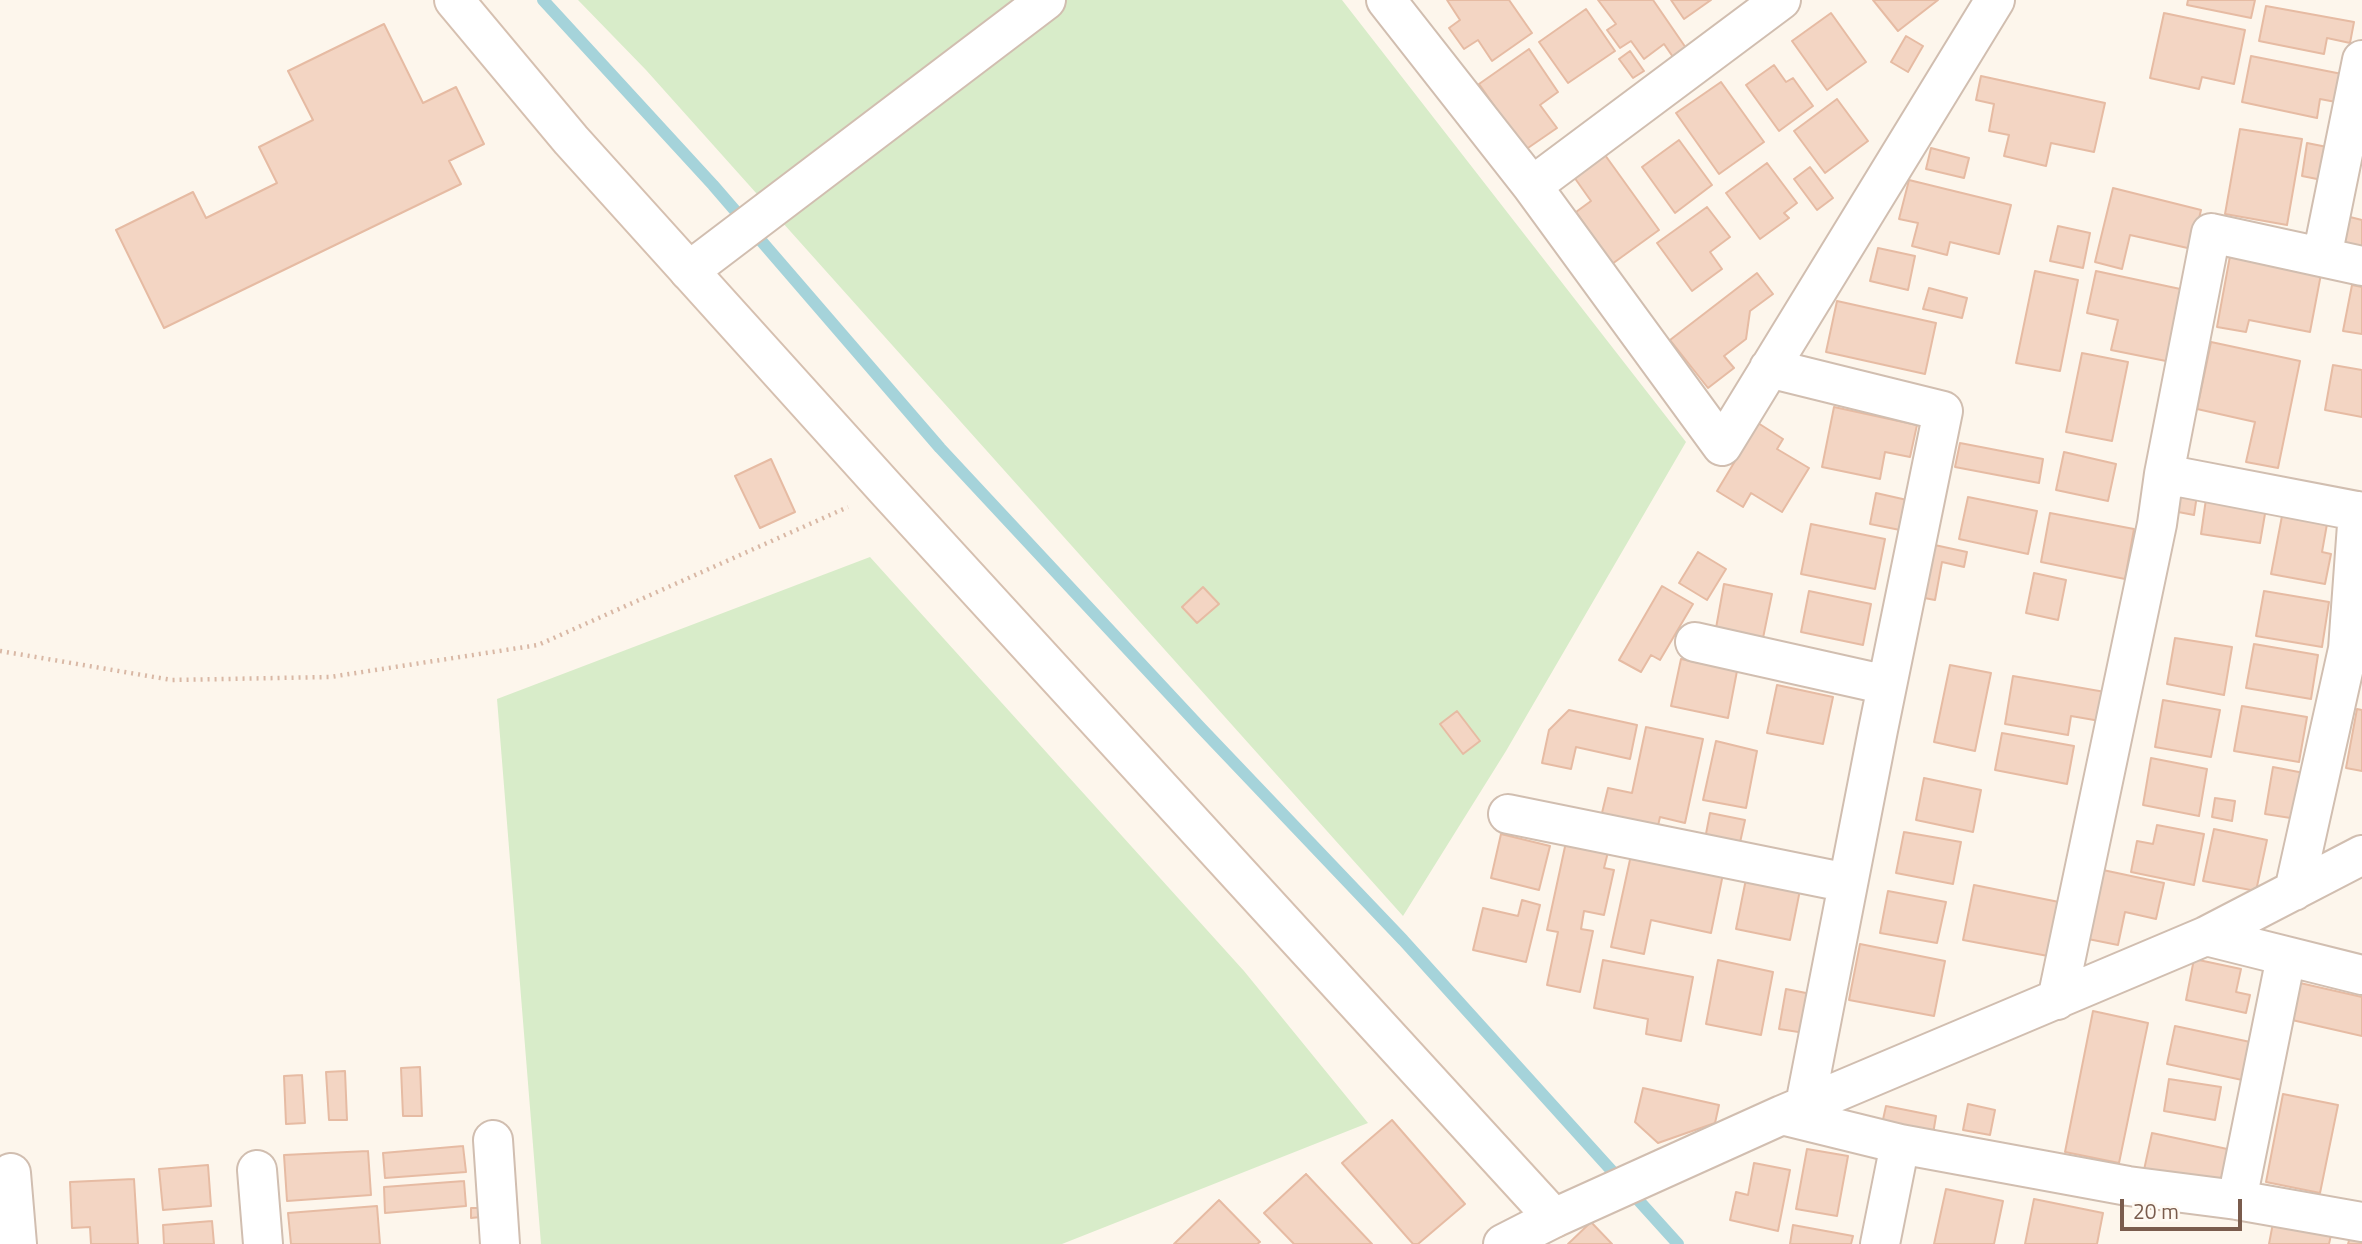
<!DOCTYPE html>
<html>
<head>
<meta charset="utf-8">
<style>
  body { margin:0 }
  #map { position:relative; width:2362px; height:1244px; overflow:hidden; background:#fdf6ec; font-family:"Titillium Web",sans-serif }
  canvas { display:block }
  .scale { position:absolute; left:2120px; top:1199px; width:122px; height:32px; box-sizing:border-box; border:4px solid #7a5c4d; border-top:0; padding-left:9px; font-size:21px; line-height:24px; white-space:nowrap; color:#7a5c4d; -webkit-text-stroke:5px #fffaf3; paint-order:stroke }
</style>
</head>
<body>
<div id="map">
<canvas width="2362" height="1244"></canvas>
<div class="scale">20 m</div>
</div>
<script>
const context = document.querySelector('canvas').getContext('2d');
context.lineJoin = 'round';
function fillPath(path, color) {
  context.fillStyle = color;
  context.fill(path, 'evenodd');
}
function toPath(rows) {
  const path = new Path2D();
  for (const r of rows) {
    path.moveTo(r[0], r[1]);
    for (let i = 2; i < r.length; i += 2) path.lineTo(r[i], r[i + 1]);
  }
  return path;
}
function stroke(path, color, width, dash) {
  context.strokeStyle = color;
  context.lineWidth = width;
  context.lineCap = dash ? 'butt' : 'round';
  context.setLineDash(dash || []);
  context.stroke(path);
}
fillPath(toPath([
  [578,0,1342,0,1686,442,1506,751,1403,916,646,70],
  [870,557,1244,971,1368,1123,1062,1244,541,1244,497,699]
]), '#d8ecc9');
stroke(toPath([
  [543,0,713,185,940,448,1201,728,1403,940,1678,1244]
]), '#a5d3da', 12);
const building = toPath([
  [1447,0,1509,0,1532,33,1492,61,1478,40,1464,49,1449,28,1460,20,1447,0],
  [1598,0,1653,0,1686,48,1673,57,1664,44,1644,59,1631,41,1620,48,1607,30,1616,24,1598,0],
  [1671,0,1711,0,1684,19,1671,0],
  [1873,0,1938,0,1898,31,1873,0],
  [2188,0,2255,0,2251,18,2187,5,2188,0],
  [2266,6,2354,22,2350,43,2327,38,2324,54,2259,41,2266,6],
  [1586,9,1615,51,1568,83,1539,42,1586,9],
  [1831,13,1866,62,1827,90,1792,41,1831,13],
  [2164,13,2245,30,2234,84,2202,77,2199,89,2150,78,2164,13],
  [384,24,423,103,456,87,484,144,449,161,461,184,164,328,116,230,193,192,206,218,277,183,259,147,313,120,288,71,384,24],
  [1906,36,1923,46,1908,72,1891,62,1906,36],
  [1529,49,1558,92,1540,105,1557,128,1525,150,1479,84,1529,49],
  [1630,51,1644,71,1633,78,1619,59,1630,51],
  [2251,56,2347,75,2341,103,2320,99,2317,118,2242,102,2251,56],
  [1774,65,1786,82,1793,78,1813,106,1779,131,1746,85,1774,65],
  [1981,76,2105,103,2094,152,2051,143,2046,166,2004,156,2009,135,1989,131,1994,104,1976,100,1981,76],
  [1721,82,1764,142,1719,174,1676,113,1721,82],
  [1837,99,1868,141,1825,173,1794,131,1837,99],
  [2240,129,2302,139,2287,225,2225,214,2240,129],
  [1679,140,1712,185,1675,213,1642,167,1679,140],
  [2307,143,2327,147,2322,180,2302,176,2307,143],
  [1931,148,1969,158,1964,178,1926,169,1931,148],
  [1605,155,1659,230,1612,264,1576,212,1591,201,1574,177,1605,155],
  [1767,163,1797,203,1784,213,1789,218,1760,239,1726,193,1767,163],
  [1810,167,1833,198,1817,210,1794,179,1810,167],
  [1909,180,2011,205,1999,254,1950,242,1947,255,1912,246,1918,223,1899,219,1909,180],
  [2113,188,2201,210,2192,249,2130,235,2122,269,2095,262,2113,188],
  [1707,207,1730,237,1710,252,1722,269,1692,291,1657,243,1707,207],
  [2350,217,2362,220,2362,249,2344,245,2350,217],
  [2058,226,2090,233,2083,268,2050,261,2058,226],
  [1878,248,1915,256,1908,290,1870,281,1878,248],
  [2230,256,2321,274,2310,332,2249,320,2246,332,2217,327,2230,256],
  [2035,271,2078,280,2060,371,2016,363,2035,271],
  [2096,271,2185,290,2171,362,2111,350,2118,320,2087,313,2096,271],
  [1757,273,1773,294,1750,311,1746,339,1724,356,1734,368,1708,388,1670,340,1757,273],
  [2352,285,2362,287,2362,334,2343,331,2352,285],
  [1929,288,1967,298,1962,318,1923,309,1929,288],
  [1837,301,1936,323,1925,374,1826,352,1837,301],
  [2211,342,2300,361,2278,468,2246,462,2255,422,2197,409,2211,342],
  [2082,353,2128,362,2112,441,2066,432,2082,353],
  [2333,365,2362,370,2362,417,2325,410,2333,365],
  [1834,407,1917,425,1910,457,1885,452,1880,479,1822,467,1834,407],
  [1758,423,1783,439,1777,449,1809,468,1782,512,1751,493,1743,507,1717,491,1758,423],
  [1960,443,2043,459,2039,483,1955,467,1960,443],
  [2064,452,2116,464,2108,501,2056,490,2064,452],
  [771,459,795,512,760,528,735,476,771,459],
  [2177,492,2197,495,2194,515,2173,511,2177,492],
  [1876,493,1907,500,1900,530,1870,524,1876,493],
  [1968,497,2037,511,2028,554,1959,539,1968,497],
  [2206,499,2266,508,2260,543,2201,534,2206,499],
  [2050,513,2134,529,2125,579,2041,562,2050,513],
  [2282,516,2327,524,2322,552,2331,554,2325,584,2271,574,2282,516],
  [1811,524,1885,539,1875,589,1801,574,1811,524],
  [1930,544,1967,552,1964,567,1942,562,1935,600,1919,597,1930,544],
  [1698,552,1726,569,1707,600,1679,583,1698,552],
  [2034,573,2066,580,2058,620,2026,613,2034,573],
  [1724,584,1772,594,1763,638,1716,628,1724,584],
  [1662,586,1693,604,1660,660,1651,655,1641,672,1619,660,1662,586],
  [1203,587,1219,604,1197,623,1182,607,1203,587],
  [1809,591,1871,604,1863,645,1801,632,1809,591],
  [2264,591,2329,602,2322,647,2256,636,2264,591],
  [2175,638,2232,647,2224,695,2167,684,2175,638],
  [2254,644,2318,655,2311,699,2246,688,2254,644],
  [1681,659,1737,671,1728,718,1671,706,1681,659],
  [1950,665,1991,673,1975,751,1934,742,1950,665],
  [2013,676,2105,692,2100,721,2071,716,2068,735,2005,724,2013,676],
  [1777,685,1833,697,1823,744,1767,733,1777,685],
  [2163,700,2220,710,2211,757,2155,747,2163,700],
  [2242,706,2307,717,2299,762,2234,751,2242,706],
  [2357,709,2362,710,2362,771,2346,768,2357,709],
  [1569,710,1637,725,1630,759,1576,747,1571,769,1542,763,1549,730,1569,710],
  [1457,711,1480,741,1463,754,1440,724,1457,711],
  [1646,727,1703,739,1685,823,1660,817,1657,830,1601,817,1608,788,1632,793,1646,727],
  [2002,733,2074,746,2067,784,1995,770,2002,733],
  [1716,741,1757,751,1746,808,1703,800,1716,741],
  [2151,758,2207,769,2199,816,2143,805,2151,758],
  [2273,767,2304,773,2297,819,2265,814,2273,767],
  [1924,778,1981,790,1973,832,1916,820,1924,778],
  [2215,798,2235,801,2232,821,2212,817,2215,798],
  [1710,813,1745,820,1739,847,1705,839,1710,813],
  [2157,825,2204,834,2194,885,2131,872,2137,841,2153,844,2157,825],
  [2214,829,2267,840,2256,891,2203,881,2214,829],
  [1904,832,1961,842,1953,884,1896,873,1904,832],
  [1501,834,1550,846,1539,890,1491,878,1501,834],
  [1566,842,1608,852,1604,868,1614,870,1604,915,1584,911,1581,929,1593,931,1580,992,1547,985,1558,932,1547,930,1566,842],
  [1631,855,1723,874,1711,933,1651,920,1644,954,1611,947,1631,855],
  [2103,870,2164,883,2156,919,2125,912,2118,945,2088,939,2103,870],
  [1746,879,1800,890,1790,940,1736,929,1746,879],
  [1974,885,2059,902,2048,956,1963,940,1974,885],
  [1888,891,1946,902,1937,943,1880,933,1888,891],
  [1522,900,1540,905,1526,962,1473,950,1483,908,1518,916,1522,900],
  [1860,944,1945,961,1934,1016,1849,1000,1860,944],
  [2194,959,2241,969,2236,992,2250,995,2246,1013,2186,1000,2194,959],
  [1603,960,1693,977,1681,1041,1646,1034,1648,1019,1594,1008,1603,960],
  [1718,960,1773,972,1761,1035,1706,1024,1718,960],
  [2300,983,2362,997,2362,1036,2292,1020,2300,983],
  [1786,989,1811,994,1805,1033,1779,1029,1786,989],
  [2093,1011,2148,1023,2119,1163,2065,1152,2093,1011],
  [2175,1026,2255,1043,2247,1081,2167,1064,2175,1026],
  [420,1067,422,1116,403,1116,401,1068,420,1067],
  [345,1071,347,1120,329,1120,326,1072,345,1071],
  [302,1075,305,1123,286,1124,284,1076,302,1075],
  [2169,1079,2221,1087,2215,1120,2164,1111,2169,1079],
  [1643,1088,1719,1105,1715,1123,1658,1143,1635,1122,1643,1088],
  [2283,1094,2338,1105,2320,1193,2266,1182,2283,1094],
  [1968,1104,1995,1110,1990,1135,1963,1130,1968,1104],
  [1886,1106,1936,1116,1933,1134,1882,1124,1886,1106],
  [1392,1120,1465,1204,1418,1244,1413,1244,1342,1163,1392,1120],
  [2152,1133,2232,1150,2224,1187,2144,1170,2152,1133],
  [463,1146,466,1172,385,1178,383,1153,463,1146],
  [1807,1149,1848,1156,1837,1216,1796,1209,1807,1149],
  [368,1151,371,1195,287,1201,284,1155,368,1151],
  [1754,1163,1790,1170,1778,1231,1730,1220,1736,1192,1748,1195,1754,1163],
  [208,1165,211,1206,163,1210,159,1169,208,1165],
  [1306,1174,1372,1244,1294,1244,1264,1213,1306,1174],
  [134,1179,138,1244,91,1244,90,1227,72,1228,70,1182,134,1179],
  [464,1181,466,1206,385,1213,384,1187,464,1181],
  [1946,1189,2003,1201,1994,1244,1934,1244,1946,1189],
  [2034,1199,2103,1213,2097,1244,2025,1244,2034,1199],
  [1219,1200,1260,1242,1257,1244,1174,1244,1219,1200],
  [377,1206,380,1244,291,1244,288,1213,377,1206],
  [471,1208,480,1208,481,1217,471,1218,471,1208],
  [212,1221,214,1244,164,1244,163,1225,212,1221],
  [1591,1222,1612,1244,1568,1244,1591,1222],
  [2273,1223,2331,1235,2329,1244,2269,1244,2273,1223],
  [1793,1225,1853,1236,1851,1244,1790,1244,1793,1225],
  [2350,1237,2362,1240,2362,1244,2348,1244,2350,1237]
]);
fillPath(building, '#f3d5c3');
stroke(building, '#e6bba3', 2);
const street = toPath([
  [1386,0,1532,186,1722,446,1995,0],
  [1532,186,1781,0],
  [2322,257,2362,60],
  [689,271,1046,0],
  [1769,368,1943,411,1878,730,1805,1105],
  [2164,474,2362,512],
  [1695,642,1887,685],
  [1508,814,1848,883],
  [2294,891,2348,649,2358,511],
  [2206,936,2362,975],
  [2057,1000,2157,524,2164,474,2211,233,2362,266],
  [1782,1115,1900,1144,2128,1186,2237,1200,2362,1222],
  [493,1140,500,1244],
  [257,1170,263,1244],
  [11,1173,17,1244],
  [2237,1200,2286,957],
  [1503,1244,1554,1218,1782,1115,2206,936,2362,855],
  [1880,1244,1900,1144]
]);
const secondary = toPath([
  [454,0,571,140,887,490,1554,1218]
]);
stroke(street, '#d1beb0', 42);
stroke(secondary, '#d6c0b0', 42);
stroke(toPath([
  [0,651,172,680,330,677,538,645,848,507]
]), '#d9b8a5', 4.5, [2, 5]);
stroke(street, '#fff', 38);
stroke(secondary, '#fff', 38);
</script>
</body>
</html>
